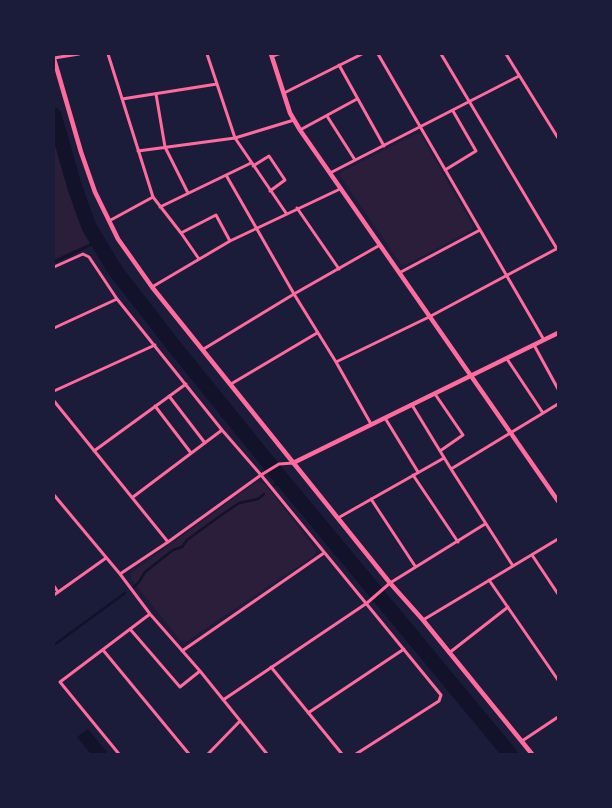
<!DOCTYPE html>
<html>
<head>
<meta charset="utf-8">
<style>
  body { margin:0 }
  #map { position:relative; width:612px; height:808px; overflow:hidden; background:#1b1b3a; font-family:"Titillium Web",sans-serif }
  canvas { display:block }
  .frame { position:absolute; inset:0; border:55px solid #1b1b3a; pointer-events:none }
</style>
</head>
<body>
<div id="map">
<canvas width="612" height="808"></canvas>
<div class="frame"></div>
</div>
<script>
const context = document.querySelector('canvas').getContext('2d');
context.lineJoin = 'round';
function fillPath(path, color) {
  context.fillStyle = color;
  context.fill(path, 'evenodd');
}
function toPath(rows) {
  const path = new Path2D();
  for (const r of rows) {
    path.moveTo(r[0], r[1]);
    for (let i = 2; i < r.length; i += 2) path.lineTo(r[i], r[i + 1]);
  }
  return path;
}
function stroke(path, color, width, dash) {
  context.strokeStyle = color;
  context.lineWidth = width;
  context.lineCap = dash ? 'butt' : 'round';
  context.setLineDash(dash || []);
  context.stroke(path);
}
fillPath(toPath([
  [417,133,421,135,473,226,472,230,405,265,401,264,340,176,341,172],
  [54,139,74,208,82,227,92,242,54,259],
  [256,482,264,483,316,549,315,555,187,641,180,640,131,579,131,573]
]), '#2a1e3b');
fillPath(toPath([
  [88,729,107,752,104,754,91,754,77,737]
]), '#12122b');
stroke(toPath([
  [54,262,99,241],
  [275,485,284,480],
  [133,588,139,582,145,572,173,550,182,547,187,540,220,516,239,503,258,499,264,494],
  [54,645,125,593]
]), '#12122b', 2.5);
stroke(toPath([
  [54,115,75,188,89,227,115,270,174,346,276,472,510,754]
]), '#12122b', 15);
stroke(toPath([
  [274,56,280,54]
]), '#ff6b9d', 2);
stroke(toPath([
  [108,54,153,197,181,233,199,259],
  [207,54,235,138,286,213],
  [378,54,544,340],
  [441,54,557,249],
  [506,54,558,138],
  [54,58,79,54],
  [339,65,384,146],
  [284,93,362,54],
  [156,94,165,147,188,193],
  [122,99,217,84],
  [327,116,355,160],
  [300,130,357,99],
  [138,151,235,138,294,120],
  [253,166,269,156,285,180,270,191],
  [445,170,476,151,453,111],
  [330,173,519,76],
  [226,175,294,294,336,362,371,424],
  [160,207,251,163],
  [297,208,339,269],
  [109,221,153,197],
  [181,233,216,215,230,241],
  [54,267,83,254,89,257,117,299,222,430,261,475,441,695,439,701,356,754],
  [399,273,480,230],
  [152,287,230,241,340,189],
  [54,328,117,299],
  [534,345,558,389],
  [202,350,294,294,380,245],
  [507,359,543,413],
  [336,362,429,317,558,248],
  [231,384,317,333],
  [54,391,155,345],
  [435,394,463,435,440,451],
  [169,396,205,443],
  [54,401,168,542],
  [412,405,451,469,513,566],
  [155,406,191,453],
  [385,418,418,472],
  [94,451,186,384],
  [451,469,558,404],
  [413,475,458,542],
  [54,495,120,574,150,614,200,671,267,754],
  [133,497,222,430],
  [371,499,415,566],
  [338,518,444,458],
  [532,555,558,594],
  [120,574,168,542,261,475,279,464,293,463],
  [489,580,558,680],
  [54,586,58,592],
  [54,595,106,558],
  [423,620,558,539],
  [130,629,180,687,200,671],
  [103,650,189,754],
  [182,651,324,553],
  [449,653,508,607],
  [271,667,342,754],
  [223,700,367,603,390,583,485,524],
  [308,713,404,649],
  [522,741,558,717],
  [119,754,60,682,150,614],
  [208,754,240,721]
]), '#ff6b9d', 3);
stroke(toPath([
  [271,54,290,113,300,130,558,501],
  [54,59,81,152,95,192,118,239,152,287,390,583,423,620,532,754],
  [293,463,558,333]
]), '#ff6b9d', 4.5);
</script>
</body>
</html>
